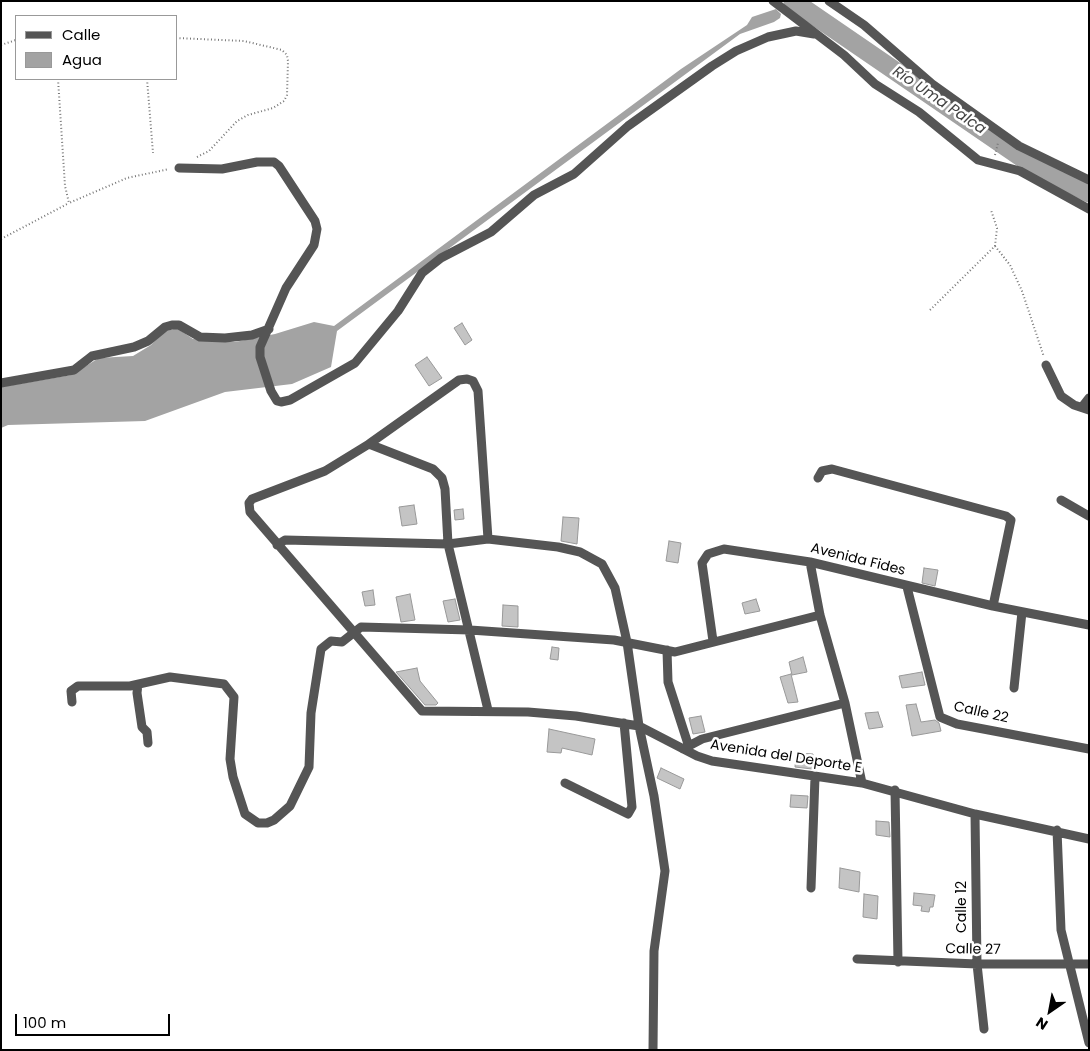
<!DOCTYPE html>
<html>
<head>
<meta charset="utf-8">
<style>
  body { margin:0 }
  #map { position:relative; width:1090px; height:1051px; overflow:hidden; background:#fff; font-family:Poppins,sans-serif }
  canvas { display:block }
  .frame { position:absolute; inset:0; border:2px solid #000; pointer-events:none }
  .legend { position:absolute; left:15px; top:15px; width:162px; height:65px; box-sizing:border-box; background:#fff; border:1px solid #999; margin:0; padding:6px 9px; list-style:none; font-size:15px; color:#000 }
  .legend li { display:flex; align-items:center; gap:10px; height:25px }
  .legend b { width:25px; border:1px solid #999 }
  .north { position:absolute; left:1025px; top:986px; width:50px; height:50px; -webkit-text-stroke:4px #fff; paint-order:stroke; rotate:213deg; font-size:14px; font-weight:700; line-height:20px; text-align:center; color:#000 }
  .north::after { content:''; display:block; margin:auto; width:18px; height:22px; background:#000; clip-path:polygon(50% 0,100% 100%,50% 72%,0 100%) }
  .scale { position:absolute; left:15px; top:1014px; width:155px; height:22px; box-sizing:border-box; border:2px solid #000; border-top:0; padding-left:6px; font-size:15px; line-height:18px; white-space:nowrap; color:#000; -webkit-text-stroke:4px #fff; paint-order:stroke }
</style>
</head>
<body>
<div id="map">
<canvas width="1090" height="1051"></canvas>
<div class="frame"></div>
<ul class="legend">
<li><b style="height:6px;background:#555"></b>Calle</li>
<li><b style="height:14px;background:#a3a3a3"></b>Agua</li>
</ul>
<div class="north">N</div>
<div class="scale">100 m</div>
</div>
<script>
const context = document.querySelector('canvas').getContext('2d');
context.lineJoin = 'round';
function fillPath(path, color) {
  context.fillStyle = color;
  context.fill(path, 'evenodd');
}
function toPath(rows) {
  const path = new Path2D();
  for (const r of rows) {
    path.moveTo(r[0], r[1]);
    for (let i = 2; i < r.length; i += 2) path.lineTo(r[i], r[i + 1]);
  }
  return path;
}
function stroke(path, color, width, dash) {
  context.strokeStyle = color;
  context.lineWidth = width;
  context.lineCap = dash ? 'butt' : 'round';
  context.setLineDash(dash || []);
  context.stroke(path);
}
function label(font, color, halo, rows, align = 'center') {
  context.font = font + ' Poppins,sans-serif';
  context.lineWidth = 5;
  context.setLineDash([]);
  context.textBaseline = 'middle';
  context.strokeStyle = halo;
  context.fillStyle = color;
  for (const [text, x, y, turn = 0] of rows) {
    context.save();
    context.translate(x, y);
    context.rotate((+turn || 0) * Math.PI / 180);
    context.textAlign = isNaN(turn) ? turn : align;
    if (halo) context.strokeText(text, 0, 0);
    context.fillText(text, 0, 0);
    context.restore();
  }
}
fillPath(toPath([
  [776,9,781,14,780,18,774,22,740,34,337,331,331,367,292,384,225,392,145,421,8,425,1,428,1,387,71,375,99,358,133,356,151,345,163,332,177,328,193,339,235,342,275,334,314,322,334,326,681,69,747,25,752,17]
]), '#a3a3a3');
stroke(toPath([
  [790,10,800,12,803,8]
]), '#a3a3a3', 3);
stroke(toPath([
  [793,1,1031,164,1089,193]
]), '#a3a3a3', 19);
const building = toPath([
  [462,323,472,340,465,345,454,328,462,323],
  [427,357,442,378,429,386,415,365,427,357],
  [414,505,417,524,402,526,399,507,414,505],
  [463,509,464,519,455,520,454,510,463,509],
  [563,517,579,518,577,544,561,541,563,517],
  [669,541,681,543,678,563,666,561,669,541],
  [924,568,938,570,935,586,922,583,924,568],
  [373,590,375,605,365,606,362,592,373,590],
  [410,594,415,620,401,622,396,597,410,594],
  [455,599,460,620,448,622,443,601,455,599],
  [756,599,760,611,745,614,742,603,756,599],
  [503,605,518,606,518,627,502,626,503,605],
  [552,647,559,648,558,660,550,659,552,647],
  [803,657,807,672,792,675,789,662,803,657],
  [417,668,420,681,438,703,436,705,425,705,396,672,417,668],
  [922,672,925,685,902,688,899,676,922,672],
  [791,674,798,702,788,703,780,677,791,674],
  [916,704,921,722,935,720,939,723,941,731,912,736,906,705,916,704],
  [878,712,883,727,869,729,865,713,878,712],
  [701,716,705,732,693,734,689,718,701,716],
  [549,729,595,739,592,755,562,748,561,753,547,752,549,729],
  [796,753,813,754,812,769,795,767,796,753],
  [661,768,684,779,680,789,657,778,661,768],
  [791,795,808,796,807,808,790,807,791,795],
  [876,821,889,822,890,837,876,835,876,821],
  [840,868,860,872,859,892,839,888,840,868],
  [914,893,935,895,933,907,930,907,929,912,921,911,922,906,913,905,914,893],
  [864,894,878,896,877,919,863,917,864,894]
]);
fillPath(building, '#c4c4c4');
stroke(building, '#999', 1);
stroke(toPath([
  [176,38,244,41,282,50,287,55,288,61,287,95,284,101,273,108,248,115,237,121,209,151,195,158],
  [1,45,16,40],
  [58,79,65,186,69,203,127,178,169,169],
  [147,79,153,153],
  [995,155,998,143],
  [1,239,69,203],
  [995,246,1010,265,1022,291,1044,357],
  [930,310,995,246,997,228,991,210]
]), '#777', 2, [1, 2.5]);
stroke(toPath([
  [773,1,844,55,875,84,919,112,978,160,1020,171,1089,209],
  [829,1,864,25,932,84,1019,146,1089,180],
  [179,168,222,169,257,162,274,162,279,166,315,221,317,229,314,245,286,288,260,347,260,357,271,391,277,401,281,402,290,400,355,363,398,311,422,273,441,258,491,232,534,195,574,174,628,126,712,66,736,51,768,37,796,31,814,34],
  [1046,365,1061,396,1074,405,1089,410],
  [1,383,74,370,92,356,134,347,148,341,165,327,172,325,179,325,200,337,225,338,252,335,269,329],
  [1082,407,1089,398],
  [369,444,459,380,467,379,473,381,478,391,488,539],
  [818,478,822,471,832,469,1006,516,1011,520,993,606],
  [1061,500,1089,516],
  [277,545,285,540,448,544,488,539,558,547,580,552,602,564,615,588,627,642,639,726,654,796,665,871,654,951,653,1050],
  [810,562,820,615,845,703,862,783],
  [907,587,940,717,957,724,1089,749],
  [713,641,702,563,708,554,724,549,810,562,993,606,1089,625],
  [667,650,668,682,688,744],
  [138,684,137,693,142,727,147,732,148,743],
  [1014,688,1022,612],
  [72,702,71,691,78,686,130,686,170,677,224,684,234,697,230,759,233,777,245,814,258,823,267,823,274,820,290,806,309,767,311,713,321,649,331,641,342,642,361,627,470,630,614,640,675,652,820,615],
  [488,710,448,544,445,489,442,478,433,469,369,444,325,471,252,499,249,503,250,512,422,711,528,712,576,716,639,726,697,756,712,761,862,783,975,814,1089,839],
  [683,749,702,739,845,703],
  [565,783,628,814,632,807,624,723],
  [895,790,898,962],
  [975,814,977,964,984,1029],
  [1057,830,1061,930,1089,1043],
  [811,888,815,777],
  [857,959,977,964,1089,964]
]), '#555', 9);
label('14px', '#000', '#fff', [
  ["Avenida Fides",858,560,14],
  ["Calle 22",981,713,13],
  ["Avenida del Deporte E",786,757,9],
  ["Calle 12",962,907,-90],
  ["Calle 27",973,950,1]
]);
label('italic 15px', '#444', '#fff', [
  ["Río Uma Palca",939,101,34]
]);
</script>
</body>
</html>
